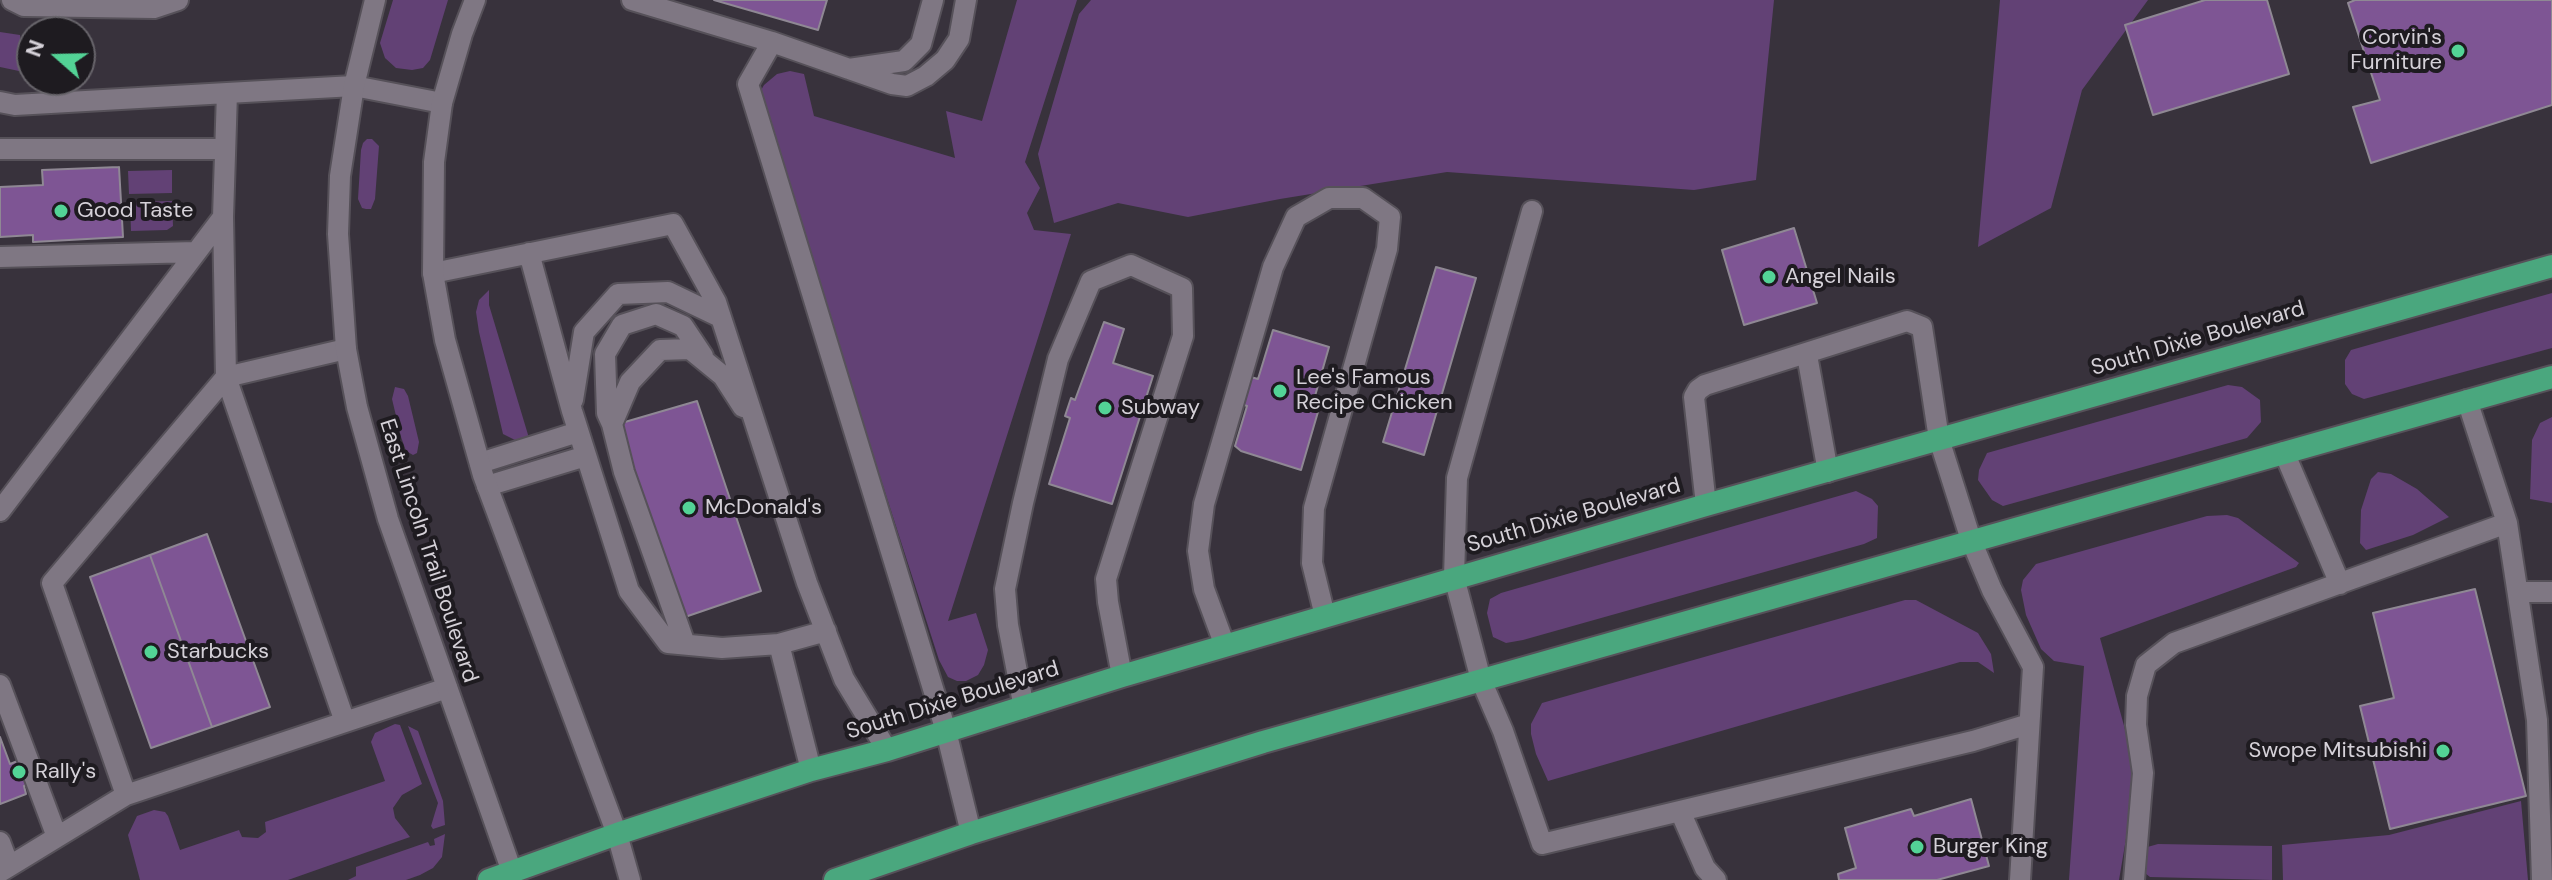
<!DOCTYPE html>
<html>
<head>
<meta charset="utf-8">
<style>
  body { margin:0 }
  #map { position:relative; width:2552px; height:880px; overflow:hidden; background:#38323c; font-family:"DM Sans",sans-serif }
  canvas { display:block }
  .north { position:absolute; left:16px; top:16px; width:80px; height:80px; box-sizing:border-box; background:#1e1b20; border:2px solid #67646a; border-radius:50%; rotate:290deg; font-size:22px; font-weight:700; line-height:32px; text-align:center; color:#d5d1d8 }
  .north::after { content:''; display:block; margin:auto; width:28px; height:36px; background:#53d396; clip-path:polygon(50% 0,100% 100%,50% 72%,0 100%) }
</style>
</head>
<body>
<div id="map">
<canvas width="2552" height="880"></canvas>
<div class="north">N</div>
</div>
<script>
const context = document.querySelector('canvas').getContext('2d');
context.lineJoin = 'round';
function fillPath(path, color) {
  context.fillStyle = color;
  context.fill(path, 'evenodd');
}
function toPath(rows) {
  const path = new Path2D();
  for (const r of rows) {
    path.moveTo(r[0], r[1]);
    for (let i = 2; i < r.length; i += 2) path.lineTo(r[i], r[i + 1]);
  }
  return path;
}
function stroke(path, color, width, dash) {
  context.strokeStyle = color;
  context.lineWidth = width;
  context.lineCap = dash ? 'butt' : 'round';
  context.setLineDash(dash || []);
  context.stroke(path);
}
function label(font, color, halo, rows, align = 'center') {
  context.font = font + ' "DM Sans",sans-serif';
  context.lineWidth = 8;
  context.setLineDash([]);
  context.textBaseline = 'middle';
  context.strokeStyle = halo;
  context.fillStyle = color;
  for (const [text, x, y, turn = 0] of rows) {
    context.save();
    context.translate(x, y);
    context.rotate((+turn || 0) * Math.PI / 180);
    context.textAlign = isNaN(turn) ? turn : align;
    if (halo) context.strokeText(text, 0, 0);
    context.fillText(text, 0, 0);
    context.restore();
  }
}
fillPath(toPath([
  [393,0,448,0,430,60,423,68,412,70,396,68,385,58,380,43],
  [1017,0,1077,0,1025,162,1040,188,1027,213,1034,230,1071,234,948,621,976,613,988,650,984,665,978,675,966,681,957,681,948,677,939,660,761,106,760,92,764,85,777,74,790,71,804,74,814,116,955,158,946,111,982,121],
  [1091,0,1774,0,1756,180,1694,190,1447,172,1280,199,1188,217,1118,203,1054,223,1038,154,1079,14],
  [2000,0,2148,0,2082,90,2051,208,1978,247],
  [0,32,20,35,22,60,19,71,0,67],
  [367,139,372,139,379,146,375,199,371,209,366,209,362,208,358,199,361,150,363,143],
  [172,170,172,193,129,194,128,171],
  [172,201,173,226,167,230,131,231,130,202],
  [489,290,489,305,529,438,519,442,503,434,479,332,476,312,479,300],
  [2552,293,2552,348,2364,399,2352,394,2345,384,2345,360,2351,350],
  [2228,385,2242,387,2260,400,2261,422,2247,438,2003,506,1992,500,1978,480,1979,470,1987,453],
  [395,387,404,389,408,396,419,442,417,453,413,455,406,451,401,437,392,399],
  [2552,417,2552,503,2530,499,2532,440,2540,423],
  [2378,472,2391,474,2417,489,2449,517,2413,535,2366,550,2360,543,2361,510,2371,479],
  [1856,491,1872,499,1878,506,1877,538,1864,544,1523,640,1506,643,1493,637,1487,613,1490,599,1501,593],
  [2227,515,2238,518,2299,563,2296,567,2100,638,2129,744,2136,780,2119,880,2069,880,2084,666,2054,661,2041,649,2026,615,2021,590,2023,580,2036,564,2207,516],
  [1905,600,1916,600,1978,633,1991,654,1994,673,1978,662,1960,662,1548,781,1536,754,1531,734,1531,724,1542,703],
  [395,724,400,725,422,784,402,795,393,808,395,818,410,837,288,880,140,880,128,835,137,816,154,810,165,812,168,816,180,850,239,830,242,837,258,838,266,832,265,822,385,781,371,742,375,733],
  [408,726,418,731,443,801,445,825,433,829,431,826,438,803],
  [2521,801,2528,880,2283,880,2282,845,2389,835],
  [445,834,442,857,433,868,420,875,406,880,348,880,356,876,356,867,428,842,430,846,435,845,434,839],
  [2158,844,2272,846,2272,880,2150,877,2141,870,2144,848]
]), '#624175');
const building = toPath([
  [714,0,827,0,818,30,714,0],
  [2205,0,2267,0,2289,74,2153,115,2125,25,2205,0],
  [2355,0,2552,0,2552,105,2371,163,2353,107,2380,100,2348,3,2355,0],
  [119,167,123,237,33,242,33,235,0,237,0,187,43,185,42,170,119,167],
  [1794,228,1817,303,1744,325,1722,250,1794,228],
  [1436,267,1476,278,1424,455,1383,442,1436,267],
  [1104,322,1124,329,1113,363,1153,376,1112,504,1049,484,1070,418,1065,416,1071,398,1075,400,1104,322],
  [1273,330,1329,347,1313,403,1320,405,1301,470,1241,451,1235,446,1247,406,1239,403,1247,376,1258,379,1273,330],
  [697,401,761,591,682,618,618,424,697,401],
  [207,534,270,707,212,727,150,555,207,534],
  [150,555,212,727,151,748,90,577,150,555],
  [2475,589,2526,796,2390,829,2360,706,2394,698,2373,613,2475,589],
  [0,737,10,764,33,755,42,779,24,786,26,794,0,804,0,737],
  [1971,799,1989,866,1937,880,1839,880,1838,874,1856,868,1845,828,1911,809,1914,816,1971,799]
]);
fillPath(building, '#7e5594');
stroke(building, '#8f8894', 2);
const service = toPath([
  [12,0,24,6,154,8,178,0],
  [632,0,772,42,892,84,907,86,926,76,945,60,959,39,966,0],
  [772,42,748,84,946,731,971,833],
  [849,69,904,61,921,44,933,0],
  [0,102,15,105,227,93],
  [0,149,225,149],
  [1532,211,1457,478,1454,577,1481,680,1503,731,1542,844,1973,741,2029,724],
  [529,253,572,411,629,591,668,643,722,648,779,644,811,770],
  [0,257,196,252],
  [433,273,673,224,716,302,807,583,844,679,887,750],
  [1807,355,1828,472],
  [573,400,584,332,618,294,668,292,720,317],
  [612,424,607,413,605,354,622,325,656,314,683,326,703,356],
  [2284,452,2340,584],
  [480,463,578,432],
  [487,486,586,456],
  [1706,505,1694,397,1698,390,1705,385,1907,321,1922,327,1939,439,1971,540,1992,590,2033,667,2020,880],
  [0,511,223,217],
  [2507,523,2537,720,2542,880],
  [2518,592,2552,592],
  [685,644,624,472,612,424,630,382,660,350,690,349,723,376,743,407],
  [779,644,826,631],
  [1225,646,1204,589,1198,551,1204,504,1273,267,1296,217,1329,198,1363,198,1390,217,1387,249,1314,508,1312,563,1325,616],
  [0,685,57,837],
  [1024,708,1008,625,1005,589,1023,503,1058,359,1091,281,1131,265,1182,288,1183,336,1106,579,1108,602,1122,676],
  [345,722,226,377,223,217,227,93,354,86,442,103],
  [126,795,52,583,226,377,346,349],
  [1680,811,1705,868,1716,880],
  [0,842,9,866],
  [0,872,126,795,447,688],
  [2134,880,2143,773,2136,725,2137,696,2146,665,2174,643,2507,523,2467,400]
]);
const tertiary = toPath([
  [375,0,354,86,340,176,338,234,346,349,357,407,388,519,512,872],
  [475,0,462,34,442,103,434,162,433,273,445,340,483,475,617,834]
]);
const secondary = toPath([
  [617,834,630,880]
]);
const trunk = toPath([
  [489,880,617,834,811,770,887,750,1122,676,1706,505,2552,266],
  [835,880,971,833,1263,742,2552,377]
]);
stroke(service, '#565159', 24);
stroke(tertiary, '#565159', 24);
stroke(secondary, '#565159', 24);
stroke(trunk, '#565159', 26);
stroke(service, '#7f7783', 20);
stroke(tertiary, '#7f7783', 20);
stroke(secondary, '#7f7783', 20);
stroke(trunk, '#4aa77e', 22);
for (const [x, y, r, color] of [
  [2458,51,8,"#53d396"],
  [61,211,8,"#53d396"],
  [1769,277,8,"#53d396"],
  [1280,391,8,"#53d396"],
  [1105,408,8,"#53d396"],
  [689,508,8,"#53d396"],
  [151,652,8,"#53d396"],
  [2443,751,8,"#53d396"],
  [19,772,8,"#53d396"],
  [1917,847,8,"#53d396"]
]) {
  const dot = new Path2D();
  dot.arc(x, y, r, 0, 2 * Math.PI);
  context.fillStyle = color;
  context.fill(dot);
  stroke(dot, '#1e1b20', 3);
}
label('22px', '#d5d1d8', '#1e1b20', [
  ["Corvin's",2442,38,"right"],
  ["Furniture",2442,63,"right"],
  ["Good Taste",77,211],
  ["Angel Nails",1785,277],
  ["Lee's Famous",1296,378],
  ["Recipe Chicken",1296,403],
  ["Subway",1121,408],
  ["McDonald's",705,508],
  ["Starbucks",167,652],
  ["Swope Mitsubishi",2427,751,"right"],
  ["Rally's",35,772],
  ["Burger King",1933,847]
], 'left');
label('22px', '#d5d1d8', '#1e1b20', [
  ["South Dixie Boulevard",2198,339,-16],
  ["South Dixie Boulevard",1574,516,-16],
  ["East Lincoln Trail Boulevard",428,551,72],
  ["South Dixie Boulevard",953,701,-17]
]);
</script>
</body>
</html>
